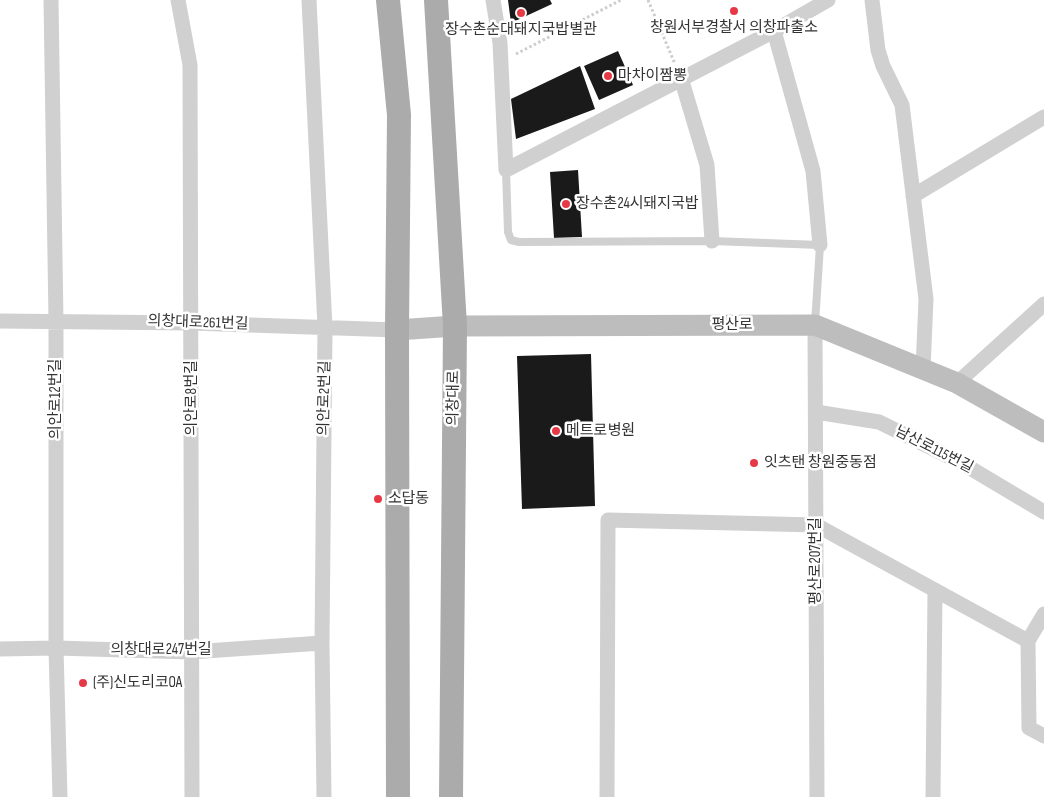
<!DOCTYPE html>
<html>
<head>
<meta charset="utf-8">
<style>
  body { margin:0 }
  canvas { display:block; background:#fff }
</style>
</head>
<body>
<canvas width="1044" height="797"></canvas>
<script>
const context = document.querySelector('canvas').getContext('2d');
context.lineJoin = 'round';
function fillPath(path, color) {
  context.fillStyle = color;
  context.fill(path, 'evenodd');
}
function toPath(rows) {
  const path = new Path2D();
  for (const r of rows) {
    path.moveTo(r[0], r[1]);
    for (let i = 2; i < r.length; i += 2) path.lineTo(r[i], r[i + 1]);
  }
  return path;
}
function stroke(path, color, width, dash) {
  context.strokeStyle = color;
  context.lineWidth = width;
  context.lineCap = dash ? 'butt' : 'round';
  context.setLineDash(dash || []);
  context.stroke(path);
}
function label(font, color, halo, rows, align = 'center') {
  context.font = font + ' "Sofia Sans Condensed","Noto Sans KR",sans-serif';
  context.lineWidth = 5;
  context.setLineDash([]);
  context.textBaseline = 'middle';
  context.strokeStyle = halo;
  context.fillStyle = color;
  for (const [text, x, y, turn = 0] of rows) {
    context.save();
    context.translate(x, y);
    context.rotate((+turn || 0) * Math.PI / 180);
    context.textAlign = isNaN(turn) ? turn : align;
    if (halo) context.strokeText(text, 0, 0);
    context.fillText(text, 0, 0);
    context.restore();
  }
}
fillPath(toPath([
  [508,0,550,0,552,4,511,23],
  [618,51,633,85,599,100,584,66],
  [580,66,595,109,516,139,511,99],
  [578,170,582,237,554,238,550,172],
  [591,354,595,506,522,509,517,356]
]), '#1a1a1a');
stroke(toPath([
  [648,0,675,64],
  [516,54,621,0]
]), '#cdcdcd', 3, [2.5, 2.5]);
stroke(toPath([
  [506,170,508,232,511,240,519,242,712,241,820,245,815,324]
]), '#d0d0d0', 8);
stroke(toPath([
  [51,0,56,321,56,648,60,797],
  [178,0,190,65,192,797],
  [309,0,325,327,322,643,324,797],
  [493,0,500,43,506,170,774,31,828,0],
  [872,0,878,50,883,66,902,105,926,299,923,369],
  [774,31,813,171,820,245],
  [681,78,707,165,712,241],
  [913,196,1044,117],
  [0,321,192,323,397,330],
  [815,325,817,797],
  [957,383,1044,304],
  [816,412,879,422,960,462,1044,512],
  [1044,614,1028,641,1029,728,1044,736],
  [0,649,56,648,191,652,322,643],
  [607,797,608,520,816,525,1028,641],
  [933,797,935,590]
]), '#d0d0d0', 15);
stroke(toPath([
  [397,330,455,326,815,325,957,383,1044,432]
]), '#bdbdbd', 21);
stroke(toPath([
  [388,0,399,115,397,330,398,797],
  [436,0,455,326,451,797]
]), '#ababab', 24);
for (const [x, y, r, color] of [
  [734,11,5,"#e63946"],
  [521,13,5,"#e63946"],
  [608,76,5,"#e63946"],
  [566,204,5,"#e63946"],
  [556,431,5,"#e63946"],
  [754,463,5,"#e63946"],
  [378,499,5,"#e63946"],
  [83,683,5,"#e63946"]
]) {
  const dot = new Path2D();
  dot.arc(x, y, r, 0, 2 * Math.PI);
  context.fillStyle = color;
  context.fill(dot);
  stroke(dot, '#fff', 2);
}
label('15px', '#333', '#fff', [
  ["창원서부경찰서 의창파출소",734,28,"center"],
  ["장수촌순대돼지국밥별관",521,30,"center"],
  ["마차이짬뽕",618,76],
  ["장수촌24시돼지국밥",576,204],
  ["메트로병원",566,431],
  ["잇츠탠 창원중동점",764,463],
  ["소답동",388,499],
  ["(주)신도리코OA",93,683]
], 'left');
label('15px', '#333', '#fff', [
  ["의창대로261번길",198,323,2],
  ["평산로",732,325],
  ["의안로8번길",192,398,-90],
  ["의안로2번길",325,398,-89],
  ["의창대로",454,398,-89],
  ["의안로12번길",56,399,-90],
  ["남산로115번길",934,450,27],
  ["평산로207번길",816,561,-90],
  ["의창대로247번길",161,650]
]);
</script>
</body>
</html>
